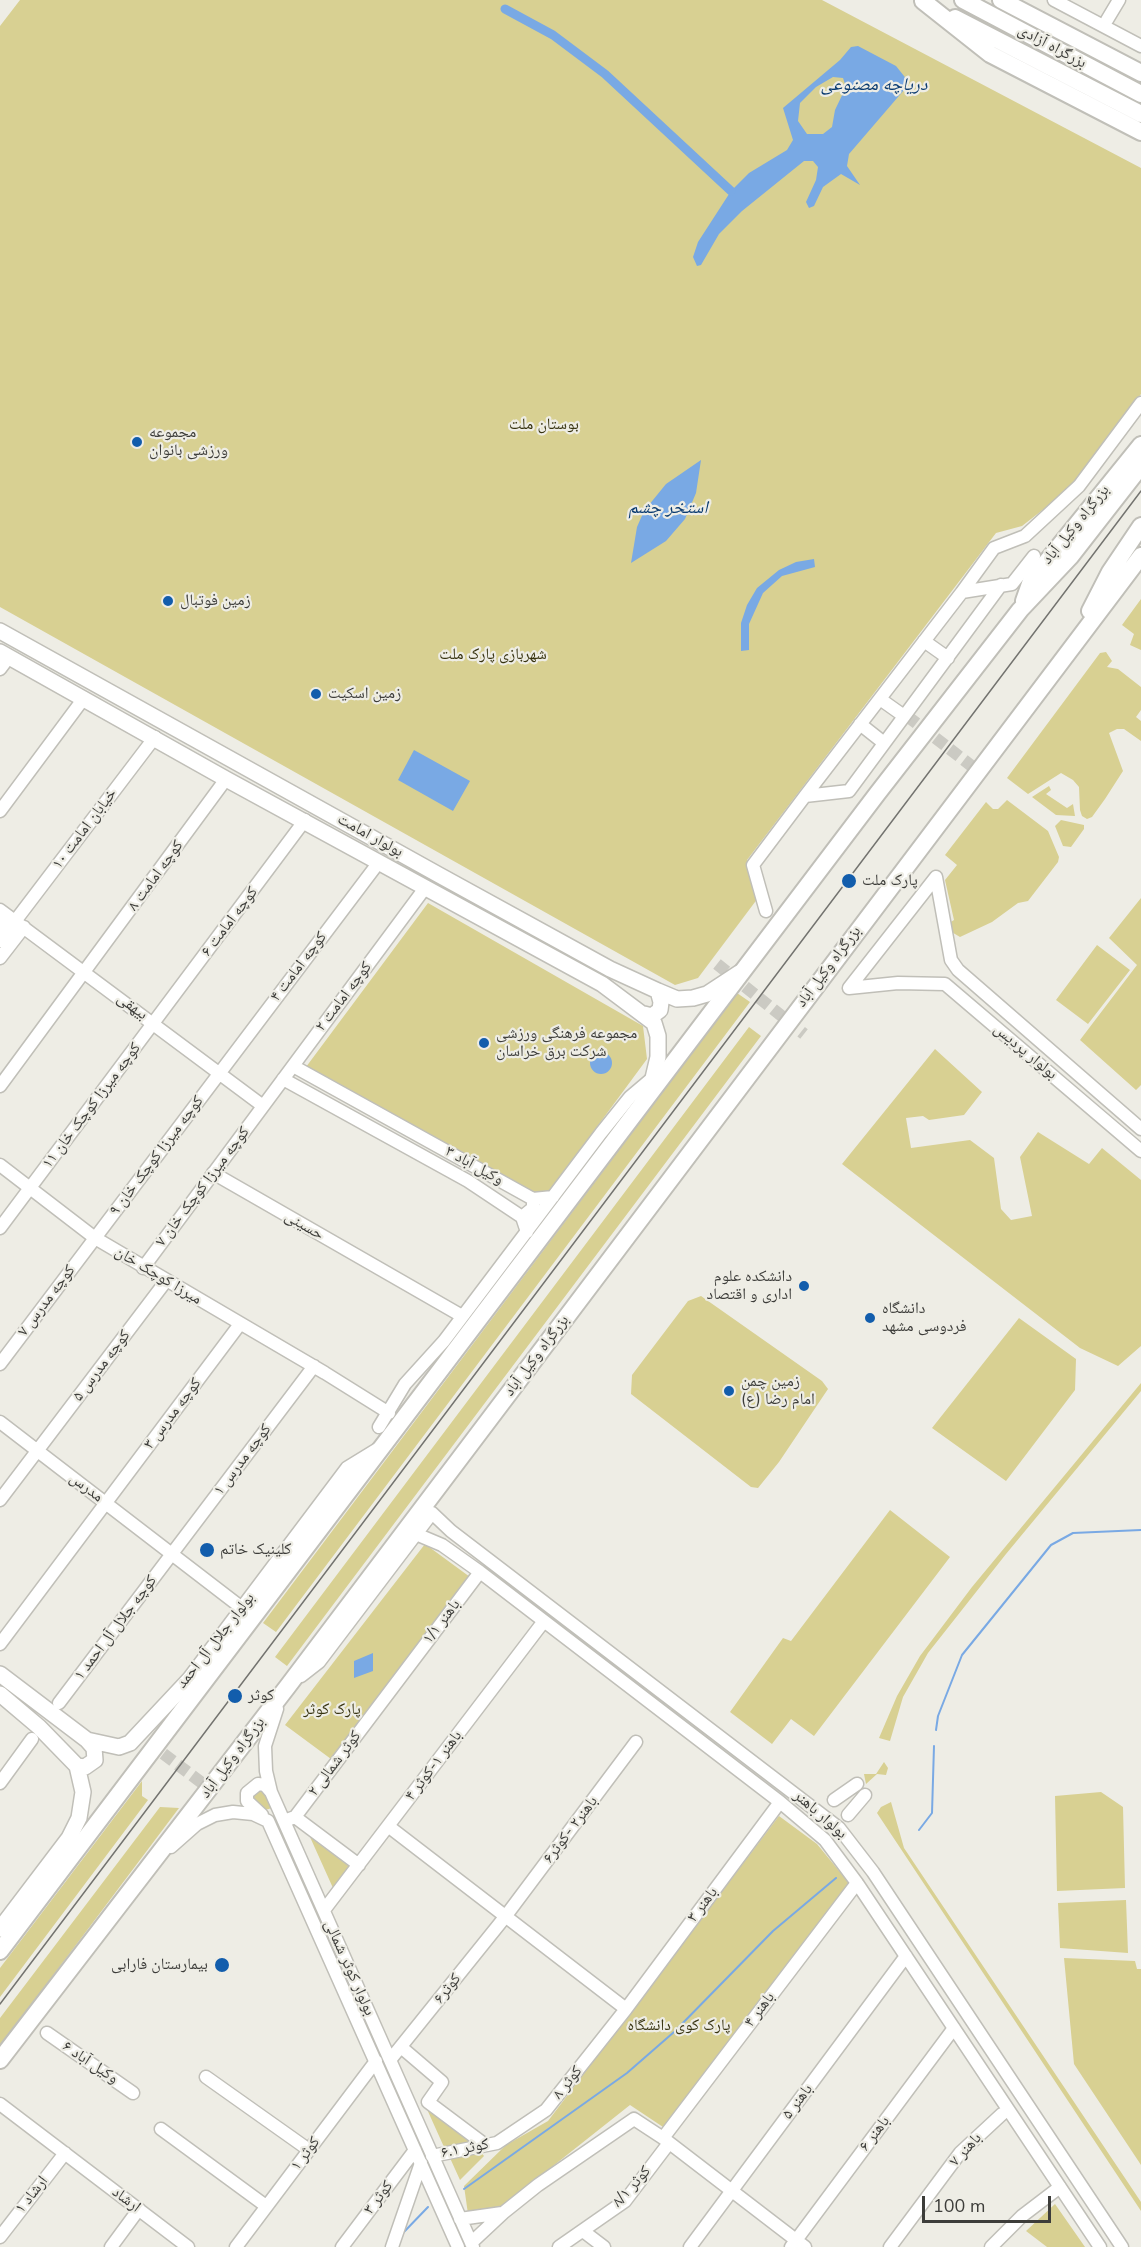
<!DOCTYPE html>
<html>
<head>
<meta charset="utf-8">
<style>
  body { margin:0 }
  #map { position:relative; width:1141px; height:2247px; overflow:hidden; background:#eeede5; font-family:"Nunito Sans",sans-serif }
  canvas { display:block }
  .scale { position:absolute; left:922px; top:2196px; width:129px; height:27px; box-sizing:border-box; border:3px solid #3d3d3a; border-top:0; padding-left:8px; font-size:18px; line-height:21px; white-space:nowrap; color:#3d3d3a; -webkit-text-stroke:4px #eeede5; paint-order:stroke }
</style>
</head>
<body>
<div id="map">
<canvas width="1141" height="2247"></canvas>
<div class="scale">100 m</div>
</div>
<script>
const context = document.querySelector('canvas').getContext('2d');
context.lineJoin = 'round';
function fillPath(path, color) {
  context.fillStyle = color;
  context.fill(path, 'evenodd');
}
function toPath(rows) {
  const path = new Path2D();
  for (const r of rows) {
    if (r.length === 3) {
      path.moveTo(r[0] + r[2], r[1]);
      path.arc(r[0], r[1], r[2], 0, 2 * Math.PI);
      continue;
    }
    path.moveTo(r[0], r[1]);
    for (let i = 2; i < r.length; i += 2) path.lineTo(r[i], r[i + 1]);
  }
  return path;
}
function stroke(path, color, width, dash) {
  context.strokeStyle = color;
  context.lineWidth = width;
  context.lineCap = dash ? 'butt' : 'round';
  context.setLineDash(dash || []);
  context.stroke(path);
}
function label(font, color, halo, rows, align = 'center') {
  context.font = font + ' "Nunito Sans","Noto Naskh Arabic",sans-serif';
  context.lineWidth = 4.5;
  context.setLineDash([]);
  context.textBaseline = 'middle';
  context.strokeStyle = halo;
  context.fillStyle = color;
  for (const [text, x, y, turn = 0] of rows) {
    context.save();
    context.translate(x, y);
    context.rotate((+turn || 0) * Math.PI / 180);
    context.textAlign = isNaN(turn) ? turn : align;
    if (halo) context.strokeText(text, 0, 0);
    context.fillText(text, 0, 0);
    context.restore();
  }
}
fillPath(toPath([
  [20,0,822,0,1141,168,1141,394,1067,491,1022,526,996,533,747,860,761,894,698,978,675,985,0,607,0,26],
  [1141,599,1141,650,1130,645,1134,634,1122,625],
  [1106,652,1112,661,1107,667,1118,669,1141,687,1141,710,1136,717,1141,721,1141,741,1124,729,1117,729,1109,733,1123,771,1105,799,1092,817,1087,819,1082,816,1080,810,1079,787,1073,780,1061,773,1028,794,1007,778,1100,653],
  [1049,786,1051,790,1046,794,1067,808,1073,804,1075,816,1056,815,1032,797],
  [1007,800,1048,831,1059,857,1058,862,1028,901,1018,903,992,922,960,937,950,931,949,923,954,920,945,880,957,865,945,855,986,802,993,809,998,809],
  [1061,820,1084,825,1084,829,1071,847,1063,846,1055,826],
  [1141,898,1141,1085,1136,1090,1080,1040,1137,965,1109,938],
  [428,903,643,1026,647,1059,543,1200,306,1067],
  [1097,945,1130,970,1088,1024,1056,1000],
  [737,993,750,1002,276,1632,263,1623],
  [749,1027,761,1036,287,1666,275,1657],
  [935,1049,982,1092,964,1115,929,1120,923,1116,906,1118,911,1148,970,1140,994,1158,1001,1209,1011,1220,1032,1216,1020,1157,1038,1132,1089,1164,1102,1148,1141,1180,1141,1346,1118,1366,1080,1348,842,1164],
  [701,1296,822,1381,828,1389,779,1462,758,1488,751,1487,631,1394,632,1375,688,1301],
  [1019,1318,1076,1359,1075,1390,1006,1481,932,1428],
  [1141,1383,1141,1391,1006,1554,928,1653,903,1697,890,1741,879,1738,897,1696,920,1656,972,1587],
  [890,1510,950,1557,814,1736,791,1719,772,1744,730,1712,783,1638,791,1641],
  [425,1544,470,1577,331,1759,285,1725],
  [884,1762,888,1768,886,1775,877,1774,866,1784,864,1774,876,1774],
  [142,1781,142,1796,148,1800,0,1997,0,1968],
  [263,1788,272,1808,265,1810,251,1799,251,1791],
  [1101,1792,1123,1807,1125,1888,1057,1891,1055,1796],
  [891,1802,904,1848,1141,2202,1141,2211,877,1813,881,1807],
  [160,1807,179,1808,0,2046,0,2018],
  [779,1816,817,1844,849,1883,663,2127,630,2105,495,2212,468,2214,464,2186,506,2145,548,2121],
  [310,1837,350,1867,333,1888],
  [1126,1900,1128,1953,1060,1948,1058,1903],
  [1064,1958,1135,1961,1137,1969,1141,1969,1141,2165,1074,2064],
  [426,2107,464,2134,470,2142,444,2147],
  [480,2151,484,2156,460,2180,450,2158],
  [1055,2204,1085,2247,1047,2247,1026,2231]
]), '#d8d092');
fillPath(toPath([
  [858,46,896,66,908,81,904,90,849,154,847,166,860,185,841,174,823,187,814,206,809,208,806,202,816,180,818,167,813,161,804,161,742,211,719,234,701,265,697,266,693,257,698,242,731,191,749,173,787,150,793,140,783,108,840,60,851,47],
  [833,77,843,78,846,87,835,110,832,127,823,134,807,134,798,121,800,103,816,87],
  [701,460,696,493,685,519,666,541,631,563,637,527,644,511,666,484],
  [814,559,815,567,782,576,763,593,749,624,749,650,741,651,741,623,747,605,757,588,779,570,796,562],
  [414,750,470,781,453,811,398,780],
  [601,1063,11],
  [373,1653,373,1671,354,1678,354,1661]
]), '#79a9e4');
stroke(toPath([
  [936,1730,938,1716,962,1655,1051,1545,1073,1533,1141,1530],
  [919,1830,932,1813,934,1746],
  [464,2189,627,2073,674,2032,773,1931,836,1878],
  [402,2234,428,2207]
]), '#79a9e4', 2);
stroke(toPath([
  [505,9,553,35,605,74,731,191]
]), '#79a9e4', 9);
stroke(toPath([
  [907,716,982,774],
  [717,964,804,1034],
  [149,1743,218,1795]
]), '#cbcac3', 12, [12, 6]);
const minor = toPath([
  [1054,0,1141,46],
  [1107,20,1119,0],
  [962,592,994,548,1025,536,1079,486,1141,403],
  [924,641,948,658],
  [0,669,9,657],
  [880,699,904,716],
  [860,724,884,743],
  [805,796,849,791,1001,585],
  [0,811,84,698],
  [0,910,263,1106],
  [766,911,753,865,805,796,962,592,1012,584,1034,556],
  [0,926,8,916],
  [0,941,155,737],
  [0,958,24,927],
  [293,1066,533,1199,553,1197],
  [283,1079,468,1181,522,1217,527,1232],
  [0,1086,226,779],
  [1141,1129,958,970,951,960,936,877,849,988,898,983,945,984,1141,1151],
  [0,1165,95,1238,325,1373,389,1413],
  [213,1173,462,1316],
  [522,1217,533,1208,533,1199],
  [0,1228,305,820],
  [143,1268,425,888],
  [0,1364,379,862],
  [0,1422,242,1608],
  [379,1427,405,1384,444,1341,601,1133,630,1097,656,1075],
  [0,1500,166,1281],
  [416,1534,442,1545,480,1572,780,1802,825,1840,857,1883,1100,2247],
  [0,1644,240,1324],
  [301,1676,319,1662,432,1513,451,1531,839,1828,873,1872,1122,2247],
  [59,1703,314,1366],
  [277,1709,265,1746,266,1771,271,1792,473,2247],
  [0,1783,32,1739],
  [834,1800,857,1784],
  [262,1815,247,1801,247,1793,258,1784,265,1785,271,1792],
  [848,1815,865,1795],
  [295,1817,359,1865],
  [284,1821,295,1817,480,1572],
  [388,1826,626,2009],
  [171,1847,197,1824,215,1815,233,1812,253,1814,268,1821,458,2247],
  [324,1910,544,1621],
  [47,2033,133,2093],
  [401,2047,442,2082,428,2102,484,2144],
  [390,2060,505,1917,636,1742],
  [206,2077,309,2150],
  [0,2104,188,2247],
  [161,2129,266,2206],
  [663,2138,857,1883],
  [432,2156,497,2143,546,2110,626,2009,780,1802],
  [460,2219,502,2213],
  [583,2231,604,2247],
  [0,2237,65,2153],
  [471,2243,503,2213,538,2185,634,2119,663,2138,805,2247],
  [111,2247,139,2209],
  [236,2247,376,2061],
  [342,2247,415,2150],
  [392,2247,421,2163],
  [559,2247,625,2201,669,2143],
  [690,2247,906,1956],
  [791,2247,954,2028],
  [890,2247,960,2153,1002,2114],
  [991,2247,1022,2216,1060,2187]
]);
const major = toPath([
  [0,631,439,875,610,969,658,991,677,999,693,998,707,994,739,973],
  [0,652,226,779,602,984,654,1023,658,1036,658,1057,650,1091],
  [644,1014,652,1016,660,1010,661,1002,658,991],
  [0,1674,87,1740,119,1747,130,1743,190,1679,348,1469,379,1450],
  [0,1694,39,1727,77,1766,83,1792,79,1818,69,1838,0,1929],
  [77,1766,85,1767,95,1760,94,1748,87,1740]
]);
const highway = toPath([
  [963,0,1141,94],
  [1001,0,1141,73],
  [923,1,990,54,1141,132],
  [955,18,1141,114],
  [1024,601,1031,581,1141,445],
  [1090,611,1110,572,1141,526],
  [0,1951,877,794,1020,610,1070,557,1141,466],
  [0,2060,288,1686,1141,556]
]);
stroke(minor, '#c0bfb8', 15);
stroke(major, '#c0bfb8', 18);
stroke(highway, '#c0bfb8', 20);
stroke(minor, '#fff', 12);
stroke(major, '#fff', 15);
stroke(highway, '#fff', 16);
stroke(toPath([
  [0,2004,1141,491]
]), '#73736f', 1.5);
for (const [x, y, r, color] of [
  [137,442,6,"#125dac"],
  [168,601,6,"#125dac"],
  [316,694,6,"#125dac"],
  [849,881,8,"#125dac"],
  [484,1043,6,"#125dac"],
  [804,1286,6,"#125dac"],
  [870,1318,6,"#125dac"],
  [729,1391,6,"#125dac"],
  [207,1550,8,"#125dac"],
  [235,1696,8,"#125dac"],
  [222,1965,8,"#125dac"]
]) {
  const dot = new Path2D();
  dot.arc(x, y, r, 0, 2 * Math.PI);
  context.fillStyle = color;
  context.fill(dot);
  stroke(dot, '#eeede5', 2);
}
label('16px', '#3d3d3a', '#eeede5', [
  ["بزرگراه آزادی",1052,47,28],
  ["بزرگراه وکیل آباد",1076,525,-51],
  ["خیابان امامت ۱۰",85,829,-53],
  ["بولوار امامت",370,836,29],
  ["کوچه امامت ۸",156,876,-54],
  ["کوچه امامت ۶",230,922,-53],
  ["کوچه امامت ۴",299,967,-53],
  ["بزرگراه وکیل آباد",829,967,-53],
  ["کوچه امامت ۲",344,997,-53],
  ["بیهقی",132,1007,37],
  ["بولوار پردیس",1025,1052,40],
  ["کوچه میرزا کوچک خان ۱۱",92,1106,-53],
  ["کوچه میرزا کوچک خان ۹",157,1156,-53],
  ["۳ وکیل آباد",474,1166,29],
  ["کوچه میرزا کوچک خان ۷",203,1187,-53],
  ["حسینی",304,1226,30],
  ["میرزا کوچک خان",158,1276,31],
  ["کوچه مدرس ۷",47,1301,-53],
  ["بزرگراه وکیل آباد",537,1356,-53],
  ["کوچه مدرس ۵",102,1366,-53],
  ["کوچه مدرس ۳",173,1414,-53],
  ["کوچه مدرس ۱",243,1460,-53],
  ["مدرس",86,1488,37],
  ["باهنر ۱/۱",442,1622,-53],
  ["کوچه جلال آل احمد ۱",116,1628,-53],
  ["بولوار جلال آل احمد",216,1641,-52],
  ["بزرگراه وکیل آباد",233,1758,-53],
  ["کوثر شمالی ۲",335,1764,-53],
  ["باهنر ۱-کوثر ۴",434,1766,-53],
  ["بولوار باهنر",820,1815,41],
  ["باهنر۲ -کوثر۶",571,1830,-53],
  ["باهنر ۳",703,1905,-53],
  ["بولوار کوثر شمالی",349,1968,66],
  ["کوثر۶",448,1989,-52],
  ["باهنر ۴",760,2010,-53],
  ["۶ وکیل آباد",90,2063,34],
  ["کوثر ۸",568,2083,-52],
  ["باهنر ۵",798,2102,-53],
  ["باهنر ۶",875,2134,-53],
  ["کوثر ۶.۱",465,2149,-11],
  ["باهنر ۷",966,2150,-47],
  ["کوثر ۱",306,2154,-53],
  ["کوثر ۸/۱",632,2187,-48],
  ["ارشاد ۱",32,2195,-52],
  ["کوثر ۳",379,2198,-53],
  ["ارشاد",126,2200,37]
]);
label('16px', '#373310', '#eeede5', [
  ["بوستان ملت",544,425],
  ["شهربازی پارک ملت",493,655],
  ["پارک کوثر",332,1710],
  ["پارک کوی دانشگاه",679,2026]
]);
label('16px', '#3d3d3a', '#eeede5', [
  ["مجموعه",149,433],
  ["ورزشی بانوان",149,451],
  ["زمین فوتبال",180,601],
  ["زمین اسکیت",328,694],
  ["پارک ملت",862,881],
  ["مجموعه فرهنگی ورزشی",496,1034],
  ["شرکت برق خراسان",496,1052],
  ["دانشکده علوم",792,1277,"right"],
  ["اداری و اقتصاد",792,1295,"right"],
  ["دانشگاه",882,1309],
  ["فردوسی مشهد",882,1327],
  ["زمین چمن",741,1382],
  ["امام رضا (ع)",741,1400],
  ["کلینیک خاتم",220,1550],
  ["کوثر",248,1696],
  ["بیمارستان فارابی",208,1965,"right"]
], 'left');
label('italic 18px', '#0b3c71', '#eeede5', [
  ["دریاچه مصنوعی",874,86],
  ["استخر چشم",668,509]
]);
</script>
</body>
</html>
